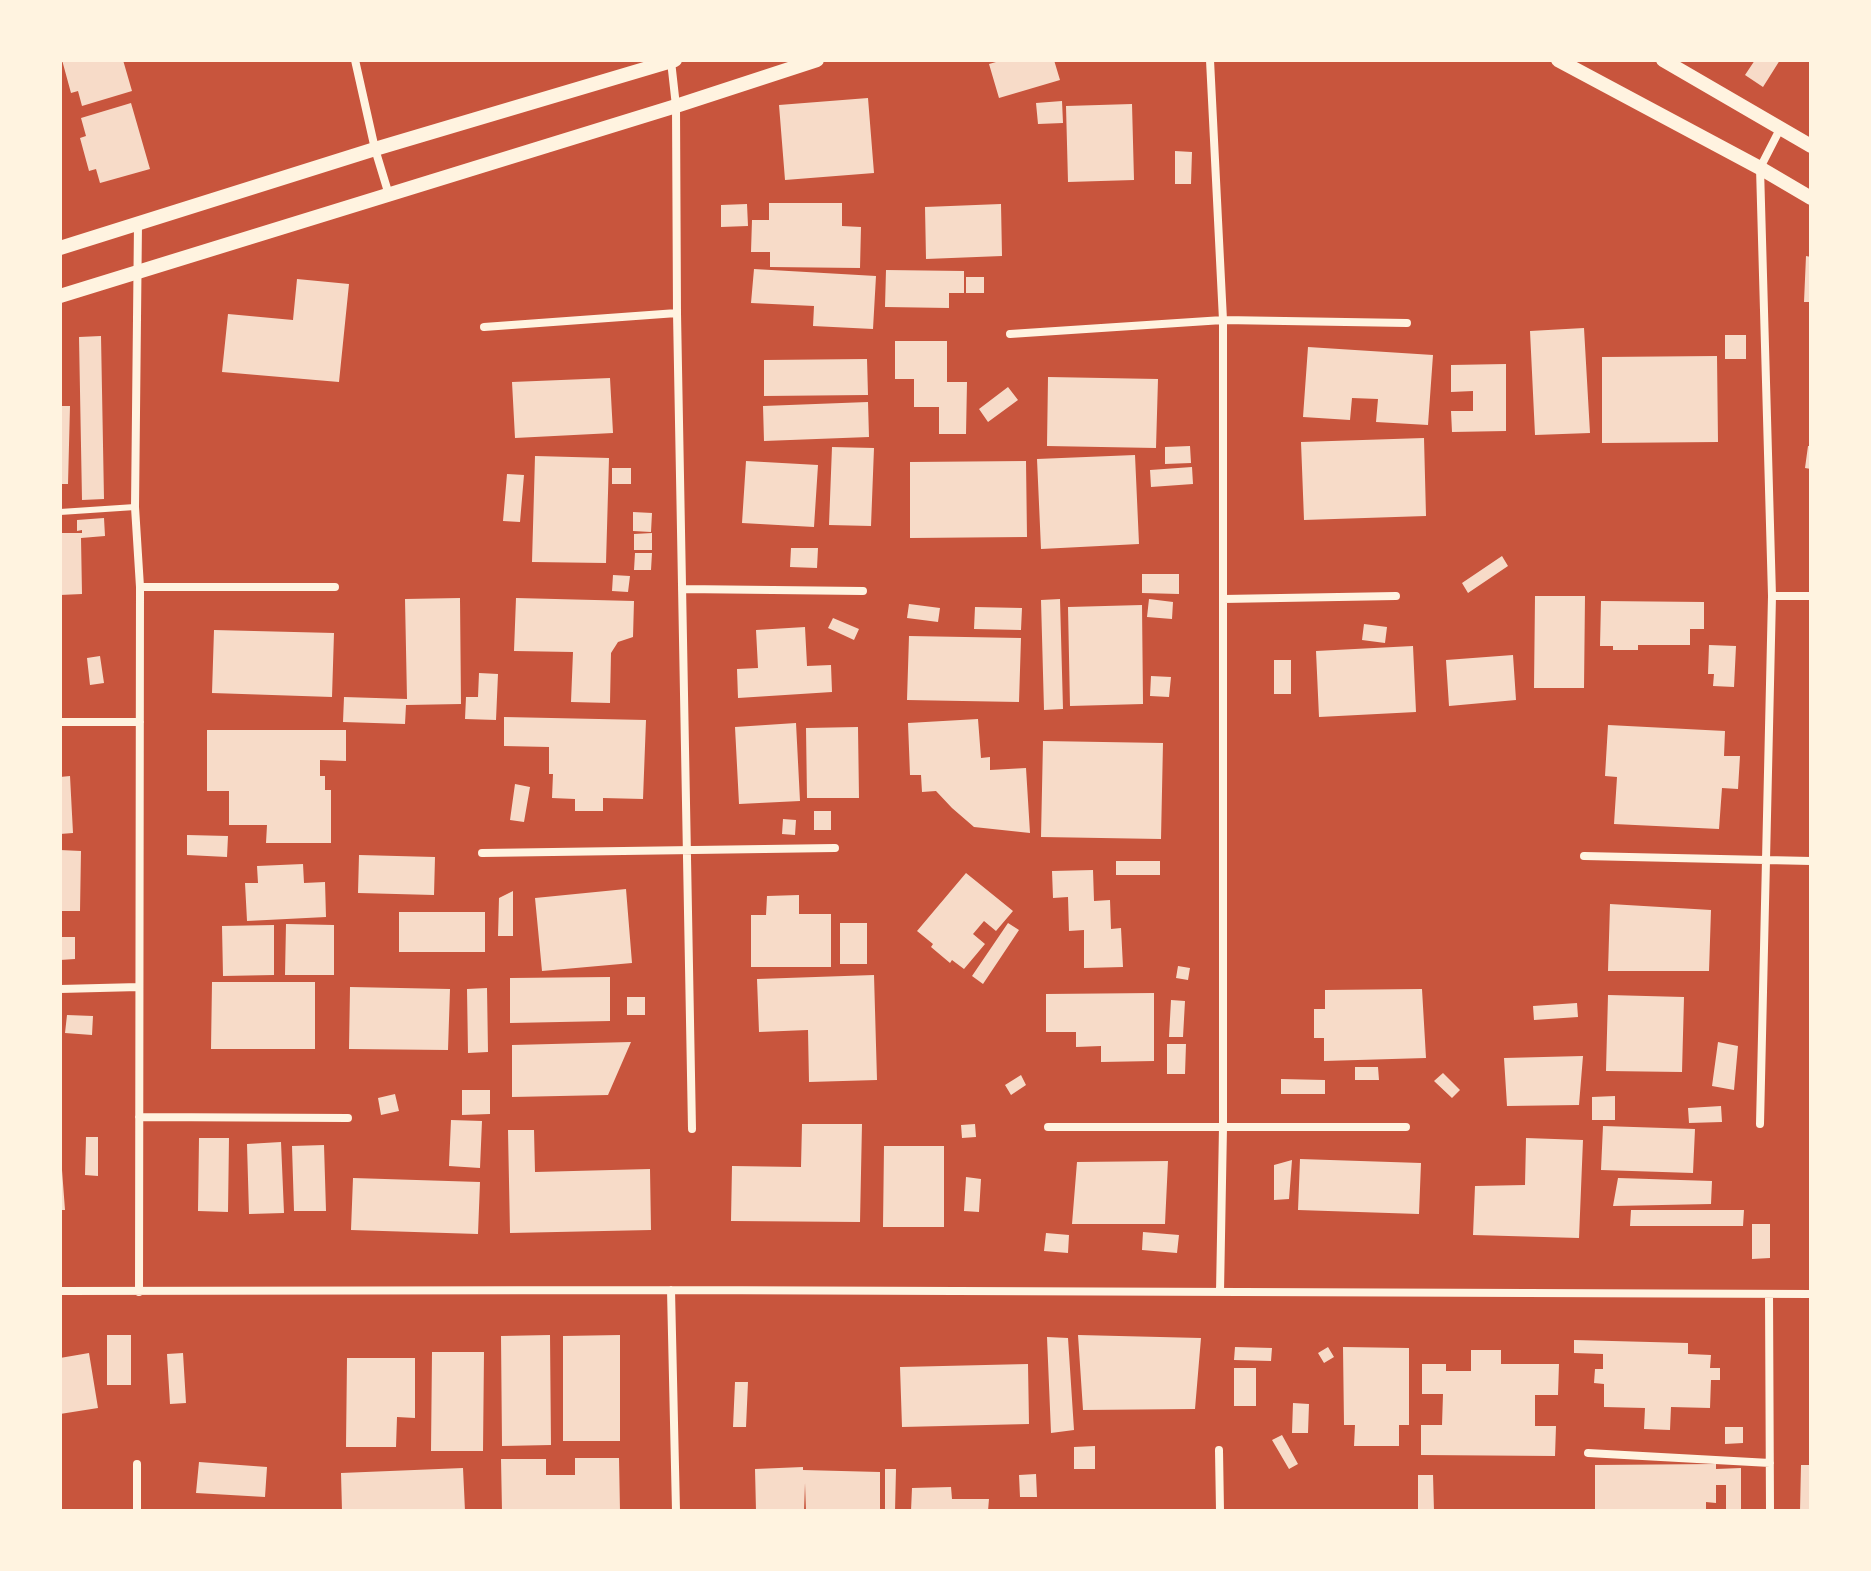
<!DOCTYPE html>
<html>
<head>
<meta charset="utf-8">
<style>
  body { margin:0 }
  #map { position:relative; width:1871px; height:1571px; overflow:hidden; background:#c8553d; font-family:"DM Sans",sans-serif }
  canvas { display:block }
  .frame { position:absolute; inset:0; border:62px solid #fff3e0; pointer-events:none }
</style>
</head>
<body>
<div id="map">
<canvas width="1871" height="1571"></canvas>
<div class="frame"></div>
</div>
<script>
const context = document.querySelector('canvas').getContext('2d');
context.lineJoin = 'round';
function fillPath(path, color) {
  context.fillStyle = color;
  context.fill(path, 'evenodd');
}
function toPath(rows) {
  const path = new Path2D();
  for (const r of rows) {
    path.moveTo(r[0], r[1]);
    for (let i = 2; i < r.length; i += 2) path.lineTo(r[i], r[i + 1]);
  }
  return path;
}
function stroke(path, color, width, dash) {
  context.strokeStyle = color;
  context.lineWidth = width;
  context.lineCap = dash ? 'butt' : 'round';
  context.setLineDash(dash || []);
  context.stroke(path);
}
fillPath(toPath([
  [62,60,123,60,132,91,82,106,78,91,71,93],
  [1003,60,1054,60,1060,80,999,98,989,64],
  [1755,60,1780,60,1763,87,1745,75],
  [868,98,874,173,785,180,779,105],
  [1062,101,1063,123,1038,124,1036,103],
  [131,103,150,169,100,183,96,169,89,171,80,138,86,136,81,118],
  [1132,104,1134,180,1068,182,1066,106],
  [1175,151,1192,152,1191,184,1175,184],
  [769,203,842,203,842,226,861,227,860,268,770,267,770,252,751,252,752,220,769,220],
  [747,204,748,226,721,227,721,205],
  [1001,204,1002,256,926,259,925,207],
  [1806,256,1811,257,1811,302,1804,302],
  [754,269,876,276,873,329,813,326,814,306,751,303],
  [886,270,964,271,964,293,949,293,949,308,885,307],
  [966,277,984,277,984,293,966,293],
  [297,279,349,284,339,382,222,372,228,314,293,320],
  [1584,328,1590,433,1535,435,1530,331],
  [1725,335,1746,335,1746,359,1725,359],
  [101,336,104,499,82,500,79,337],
  [895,341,947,341,947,382,967,382,966,434,939,434,939,407,914,407,914,379,895,379],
  [1308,347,1433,355,1428,425,1376,422,1378,399,1352,398,1350,420,1303,417],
  [1717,356,1718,442,1602,443,1602,357],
  [867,359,868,395,764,396,764,360],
  [1506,364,1506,431,1452,432,1451,411,1473,411,1473,391,1451,392,1451,365],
  [1048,377,1158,379,1156,448,1047,446],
  [610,378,613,433,515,438,512,382],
  [1008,387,1018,400,988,422,979,409],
  [868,402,869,437,764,441,763,406],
  [60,406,70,406,68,484,60,484],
  [1424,438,1426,516,1304,520,1301,442],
  [1190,446,1191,463,1165,464,1165,447],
  [1808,446,1811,446,1811,469,1805,468],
  [832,447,874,448,871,526,829,525],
  [1135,455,1139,544,1041,549,1037,459],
  [535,456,609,458,606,563,532,562],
  [746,461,818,465,814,527,742,523],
  [1026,461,1027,537,910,538,910,462],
  [1192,467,1193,484,1151,487,1150,470],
  [612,468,631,468,631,484,612,484],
  [507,474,524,475,520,522,503,521],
  [633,512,652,513,651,532,633,531],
  [104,518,105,536,81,538,82,594,60,595,60,533,82,533,82,530,77,531,77,520],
  [652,533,652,550,634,550,634,534],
  [791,548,818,548,817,568,790,567],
  [635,553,652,553,651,570,634,570],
  [1502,556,1508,566,1468,593,1462,583],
  [1142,574,1179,574,1179,594,1142,593],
  [613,575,630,576,628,592,612,591],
  [1535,596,1585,596,1584,688,1534,688],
  [460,598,461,704,406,705,405,724,343,722,344,697,407,699,405,599],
  [516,598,634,601,633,637,618,642,611,653,610,703,571,702,573,652,514,651],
  [1060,599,1063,709,1044,710,1041,600],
  [1149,599,1173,602,1172,619,1147,617],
  [1601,601,1704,602,1704,629,1690,629,1690,645,1638,645,1638,650,1613,650,1613,646,1600,646],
  [909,604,940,608,938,622,907,618],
  [1142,605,1143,704,1070,706,1068,607],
  [975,607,1022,608,1021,630,974,629],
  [833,618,859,629,854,640,828,628],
  [1364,624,1387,627,1385,643,1362,640],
  [805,627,807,666,831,665,832,692,738,698,737,669,758,668,756,630],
  [214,630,334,633,332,697,212,693],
  [909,636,1021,638,1019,702,907,700],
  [1709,645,1736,646,1734,687,1713,686,1714,674,1708,674],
  [1413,646,1416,712,1319,717,1316,651],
  [1513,655,1516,700,1449,706,1446,660],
  [100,656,104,683,90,685,87,658],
  [1274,660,1291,660,1291,694,1274,694],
  [479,673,498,674,496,720,465,719,466,697,478,697],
  [1151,676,1171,677,1169,697,1150,696],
  [504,717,646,720,643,799,603,798,603,811,575,811,575,799,552,798,553,774,549,774,549,747,504,746],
  [978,719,981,758,990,757,990,770,1026,768,1030,833,974,827,952,808,936,791,922,792,921,775,910,775,908,723],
  [796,723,800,801,739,804,735,727],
  [1608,725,1725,731,1724,756,1740,756,1738,789,1722,788,1719,829,1614,824,1617,777,1605,776],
  [858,727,859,798,807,798,806,728],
  [207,730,346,730,346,761,320,760,320,776,325,776,325,790,331,790,331,843,266,843,267,825,229,825,229,791,207,791],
  [1043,741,1163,743,1161,839,1041,837],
  [70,776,73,833,60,834,60,777],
  [515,784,530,787,524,822,510,820],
  [814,811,831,811,831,830,814,830],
  [783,819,796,820,795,835,782,834],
  [187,835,228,836,227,857,187,855],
  [60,850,81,851,80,911,60,911],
  [359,855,435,857,434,895,358,893],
  [1116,861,1160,861,1160,875,1116,875],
  [303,864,304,883,325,882,326,917,247,921,245,883,258,883,257,866],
  [1093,870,1094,901,1110,900,1111,929,1121,928,1123,967,1084,968,1084,930,1069,931,1068,897,1053,898,1052,871],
  [966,873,1013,911,996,931,984,921,973,934,985,944,964,969,952,960,950,963,931,947,933,944,917,931],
  [626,889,632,963,542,971,535,898],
  [513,891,513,936,498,936,499,898],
  [799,895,799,914,831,914,831,967,751,967,751,915,766,915,767,896],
  [1610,904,1711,910,1709,971,1608,971],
  [399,912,485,912,485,952,399,952],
  [840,923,867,923,867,964,840,964],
  [1008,923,1019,930,983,984,972,976],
  [286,924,334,925,334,975,285,975],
  [274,925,274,975,223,976,222,926],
  [60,937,75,937,75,959,60,960],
  [1178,966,1190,968,1188,980,1176,978],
  [874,975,877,1080,809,1082,808,1030,759,1032,757,979],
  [610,977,610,1021,510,1023,510,978],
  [212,982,315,982,315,1049,211,1049],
  [350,987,450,989,448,1050,349,1049],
  [487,988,488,1052,468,1053,467,989],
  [1422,989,1426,1058,1324,1061,1324,1038,1314,1038,1314,1009,1325,1009,1325,990],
  [1154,993,1154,1061,1101,1062,1101,1046,1076,1047,1076,1032,1046,1032,1046,994],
  [1608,995,1684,997,1682,1072,1606,1071],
  [627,997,645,997,645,1015,627,1015],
  [1171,1000,1185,1001,1183,1037,1169,1037],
  [1577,1003,1578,1017,1534,1020,1533,1006],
  [67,1015,93,1016,92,1035,65,1033],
  [631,1042,608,1095,512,1097,512,1045],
  [1718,1042,1738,1046,1734,1090,1712,1086],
  [1167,1044,1186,1044,1185,1074,1167,1074],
  [1583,1056,1579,1105,1507,1106,1504,1058],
  [1355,1067,1378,1067,1379,1080,1355,1080],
  [1443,1073,1460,1090,1452,1098,1434,1081],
  [1021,1075,1026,1085,1011,1095,1005,1085],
  [1281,1079,1325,1080,1325,1094,1281,1094],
  [462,1090,490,1090,490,1114,462,1115],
  [395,1094,399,1111,381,1115,378,1098],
  [1615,1096,1615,1120,1592,1120,1592,1097],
  [1721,1106,1722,1122,1689,1123,1688,1108],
  [451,1120,482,1121,480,1168,449,1166],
  [802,1124,862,1124,860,1222,731,1221,732,1166,801,1167],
  [975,1124,976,1137,962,1138,961,1125],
  [1603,1126,1695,1129,1693,1173,1601,1170],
  [508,1130,534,1130,535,1172,650,1169,651,1230,510,1233],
  [86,1137,98,1137,98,1176,85,1175],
  [199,1138,229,1138,228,1212,198,1211],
  [1526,1138,1583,1140,1579,1238,1473,1235,1475,1186,1525,1185],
  [281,1142,284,1213,249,1214,247,1144],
  [324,1145,326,1211,294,1211,292,1146],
  [884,1146,944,1146,944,1227,883,1227],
  [1300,1159,1421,1163,1419,1214,1298,1210],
  [1292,1160,1289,1199,1274,1200,1274,1165],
  [1168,1161,1165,1224,1072,1224,1077,1162],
  [60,1170,62,1170,65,1210,60,1210],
  [966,1177,981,1179,979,1212,964,1211],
  [353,1178,480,1182,478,1234,351,1230],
  [1618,1178,1712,1181,1711,1204,1613,1206],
  [1631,1210,1744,1210,1743,1226,1630,1226],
  [1752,1224,1770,1224,1770,1258,1752,1259],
  [1143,1232,1179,1235,1177,1253,1142,1250],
  [1046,1233,1069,1235,1068,1253,1044,1251],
  [107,1335,131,1335,131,1385,107,1385],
  [550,1335,551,1445,502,1446,501,1336],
  [620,1335,620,1441,563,1441,563,1336],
  [1078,1335,1201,1338,1195,1409,1083,1410],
  [1047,1337,1068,1338,1074,1430,1051,1433],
  [1574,1340,1688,1343,1688,1354,1711,1355,1710,1368,1720,1368,1720,1380,1711,1380,1710,1408,1671,1407,1670,1430,1644,1429,1645,1408,1604,1407,1604,1384,1594,1383,1595,1369,1603,1369,1603,1354,1574,1353],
  [1235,1347,1272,1348,1271,1361,1234,1360],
  [1328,1347,1334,1357,1324,1363,1318,1353],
  [1343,1347,1409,1348,1409,1425,1399,1425,1399,1446,1354,1446,1355,1425,1344,1425],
  [1471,1350,1501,1350,1501,1364,1559,1364,1558,1395,1535,1395,1535,1426,1556,1426,1555,1456,1421,1455,1421,1425,1442,1425,1443,1394,1422,1394,1422,1364,1446,1364,1446,1371,1471,1371],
  [432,1352,484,1352,483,1451,431,1451],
  [89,1353,98,1408,60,1414,60,1358],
  [183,1353,186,1403,170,1404,167,1354],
  [347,1358,415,1358,415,1418,397,1417,396,1447,346,1447],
  [1028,1364,1029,1424,902,1427,900,1367],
  [1234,1368,1256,1368,1256,1406,1234,1406],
  [735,1382,748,1382,746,1427,733,1427],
  [1293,1403,1309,1404,1308,1433,1292,1433],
  [1725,1427,1743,1427,1743,1443,1725,1444],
  [1282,1435,1298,1464,1289,1469,1272,1440],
  [1095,1446,1095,1469,1074,1469,1074,1447],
  [575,1458,619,1458,620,1511,502,1511,501,1459,546,1459,546,1475,575,1475],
  [199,1462,267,1467,265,1497,196,1493],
  [1716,1464,1716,1469,1741,1468,1741,1511,1726,1511,1726,1485,1716,1485,1716,1503,1706,1502,1706,1511,1595,1510,1595,1465],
  [1801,1465,1811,1465,1811,1511,1800,1511],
  [803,1467,803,1470,880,1472,880,1511,806,1511,805,1483,804,1511,756,1511,755,1469],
  [463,1468,465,1511,342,1511,341,1473],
  [885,1469,896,1469,895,1511,885,1511],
  [1036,1474,1037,1497,1020,1497,1019,1475],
  [1418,1475,1433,1475,1434,1511,1418,1511],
  [951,1487,952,1499,989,1499,988,1511,911,1511,912,1488]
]), '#f7dbc8');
stroke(toPath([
  [60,512,135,507]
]), '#fff3e0', 6);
stroke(toPath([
  [355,60,375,149,389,195],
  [1210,60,1223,320,1223,1127,1220,1292],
  [671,61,676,106,677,313,692,1129],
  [138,224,135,507,140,587,139,1292],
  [484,327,677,313],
  [1010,334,1223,320,1407,323],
  [140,587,335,587],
  [682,589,863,591],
  [1772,596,1811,596],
  [1223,599,1396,596],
  [60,722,140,722],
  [482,853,835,848],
  [1584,856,1811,861],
  [60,989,139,987],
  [139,1117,348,1118],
  [1760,1124,1772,596,1760,168,1780,129],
  [1048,1127,1406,1127],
  [671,1290,676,1511],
  [60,1291,671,1290,1811,1294],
  [1769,1294,1770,1511],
  [1219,1450,1220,1511],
  [1588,1453,1770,1463],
  [137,1511,137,1464]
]), '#fff3e0', 8);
stroke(toPath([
  [1558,60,1760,168,1811,198],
  [1663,60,1811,146],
  [60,248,375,149,675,60],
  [60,296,676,106,817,60]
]), '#fff3e0', 14);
</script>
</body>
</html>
